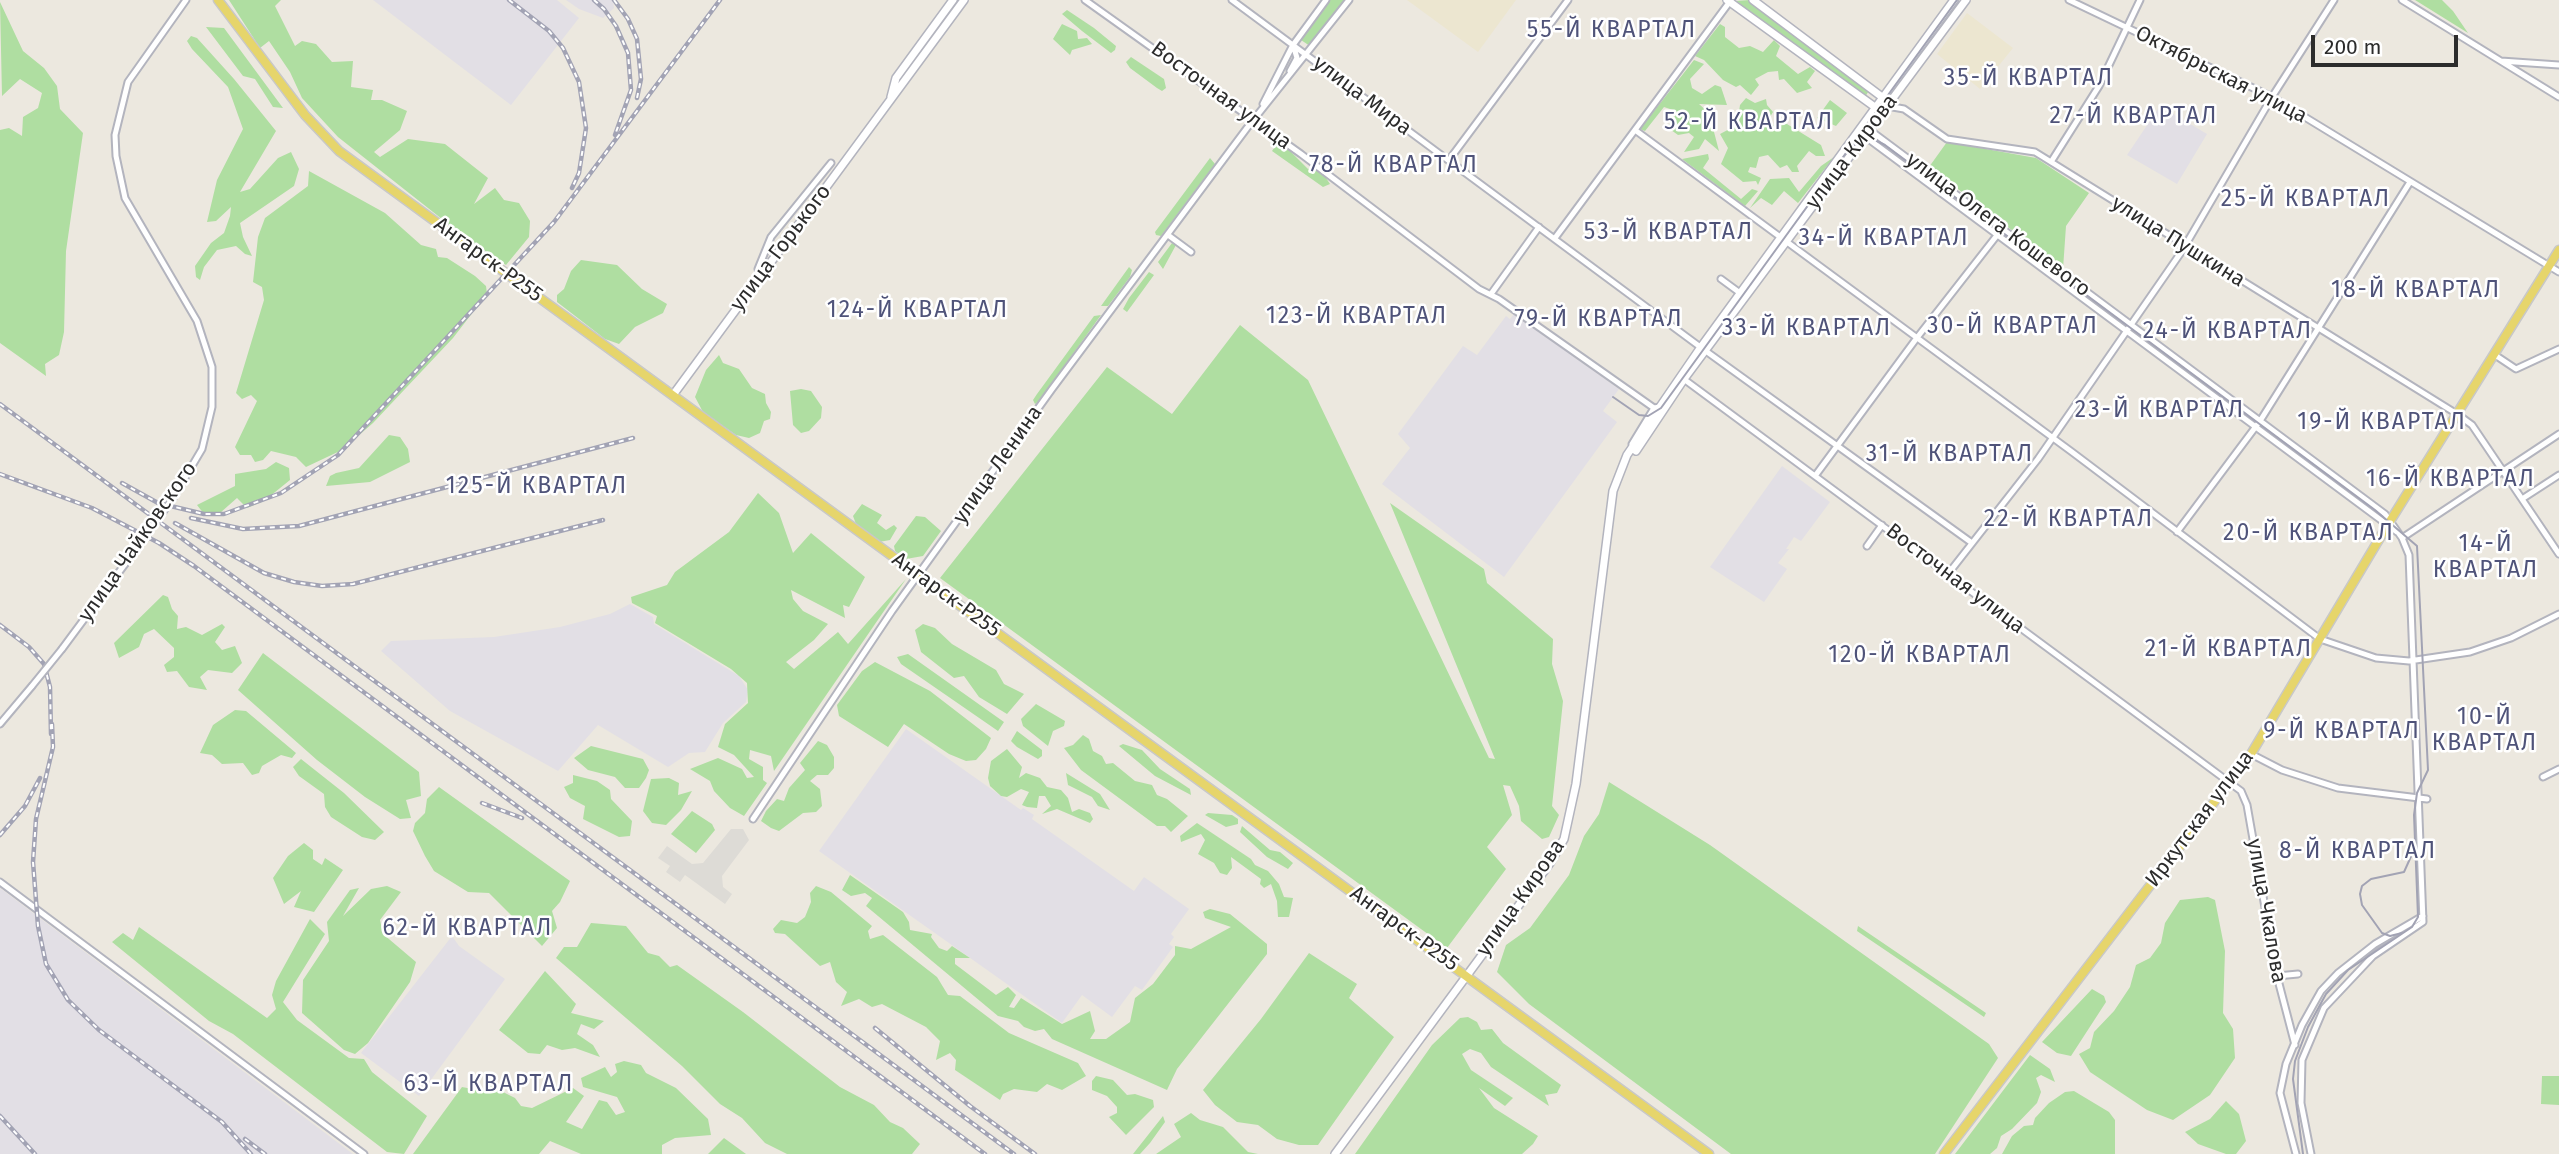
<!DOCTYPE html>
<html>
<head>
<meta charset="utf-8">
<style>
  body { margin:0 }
  #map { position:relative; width:2559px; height:1154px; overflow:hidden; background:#ece8df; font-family:"Fira Sans",sans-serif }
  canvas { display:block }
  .scale { position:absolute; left:2311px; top:35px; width:147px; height:32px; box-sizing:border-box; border:4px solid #2c2c2c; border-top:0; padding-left:9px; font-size:21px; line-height:24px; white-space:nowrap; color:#2c2c2c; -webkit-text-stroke:5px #fff; paint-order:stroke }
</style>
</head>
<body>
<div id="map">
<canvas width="2559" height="1154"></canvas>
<div class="scale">200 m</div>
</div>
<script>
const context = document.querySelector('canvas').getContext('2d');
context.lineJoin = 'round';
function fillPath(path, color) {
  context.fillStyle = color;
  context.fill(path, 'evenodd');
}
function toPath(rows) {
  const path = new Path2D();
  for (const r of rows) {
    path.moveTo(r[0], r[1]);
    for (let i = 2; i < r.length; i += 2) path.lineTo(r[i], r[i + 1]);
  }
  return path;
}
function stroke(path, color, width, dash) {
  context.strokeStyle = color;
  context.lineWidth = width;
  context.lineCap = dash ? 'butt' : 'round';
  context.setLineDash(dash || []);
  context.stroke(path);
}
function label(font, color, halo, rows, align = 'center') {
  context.font = font + ' "Fira Sans",sans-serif';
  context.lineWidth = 5;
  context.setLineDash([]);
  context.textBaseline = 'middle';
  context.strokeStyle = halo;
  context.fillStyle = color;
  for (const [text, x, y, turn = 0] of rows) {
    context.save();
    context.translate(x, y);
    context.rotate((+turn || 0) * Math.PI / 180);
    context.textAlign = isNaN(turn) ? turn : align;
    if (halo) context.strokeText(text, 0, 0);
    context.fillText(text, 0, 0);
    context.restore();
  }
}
fillPath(toPath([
  [373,0,557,0,579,18,511,105],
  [566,0,613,0,614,8,603,18,579,9],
  [2160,106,2207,134,2177,184,2127,155],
  [1514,314,1619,389,1603,411,1617,422,1504,577,1382,484,1410,448,1398,434,1463,346,1477,355,1506,316,1510,319],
  [1782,466,1830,502,1801,541,1794,537,1786,549,1789,549,1778,563,1787,569,1764,602,1710,567],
  [630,604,653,617,654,624,739,676,748,690,746,702,723,723,705,752,689,753,668,767,598,725,558,771,450,711,381,651,391,641,494,637,560,627,610,614],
  [906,729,1021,810,1023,808,1034,815,1032,819,1134,891,1144,877,1189,909,1171,934,1174,937,1169,944,1173,947,1142,990,1135,986,1112,1017,1082,995,1062,1023,819,851],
  [0,888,353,1154,0,1154],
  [452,936,459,946,505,979,419,1096,361,1053]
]), '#e2dfe5');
fillPath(toPath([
  [1407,0,1516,0,1478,52],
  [1967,13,2013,48,1980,89,1937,54]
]), '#ece6d0');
fillPath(toPath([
  [229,0,281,0,275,6,295,46,302,41,316,44,332,62,353,61,351,87,373,90,371,100,382,100,407,111,400,130,374,152,380,157,408,139,445,144,488,178,474,204,495,188,504,200,519,203,530,221,529,237,506,265,466,238,338,137,302,98,290,72,269,41,260,48],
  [1330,0,1344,0,1310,46,1301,40],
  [1750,0,1870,89,1865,97,1735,1],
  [2415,0,2442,0,2453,11,2468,33],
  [0,2,23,51,44,68,57,86,60,109,83,133,66,251,64,332,59,355,45,364,46,376,0,343,0,130,9,128,22,136,23,117,38,108,42,93,20,79,2,96],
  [1067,10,1094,28,1116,46,1115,50,1111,53,1082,31,1062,14],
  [1062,24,1077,31,1078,39,1087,38,1092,44,1072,50,1070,55,1053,39],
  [1720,24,1725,27,1725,37,1739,48,1750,46,1763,52,1774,40,1780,46,1776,56,1798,74,1810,67,1815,71,1807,82,1812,88,1797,93,1784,79,1779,80,1778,71,1768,72,1755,79,1759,85,1751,95,1740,85,1736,87,1723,80,1704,60,1695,56],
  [206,27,224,28,283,108,273,107,255,79,243,76],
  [191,36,197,38,234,79,276,131,240,192,250,189,278,158,291,152,299,169,294,186,240,223,243,237,252,256,245,254,236,246,217,250,204,267,200,280,196,277,195,266,211,243,224,233,230,216,231,207,216,221,207,222,217,180,243,129,228,87,192,49,187,41],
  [1131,57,1164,79,1166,88,1162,91,1157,88,1130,68,1126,62],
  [1694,60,1704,64,1690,79,1692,88,1702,94,1715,85,1721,87,1727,105,1699,104,1709,113,1719,151,1705,139,1699,149,1684,152,1694,137,1689,133,1678,135,1667,127,1675,118,1673,110,1664,107,1645,131,1640,129],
  [1746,98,1755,103,1766,99,1767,105,1773,112,1767,122,1771,126,1782,121,1787,124,1821,145,1825,156,1816,156,1809,151,1797,166,1799,172,1792,172,1787,165,1780,168,1768,155,1759,157,1756,168,1750,167,1748,172,1761,178,1758,185,1756,181,1743,182,1721,164,1728,148,1720,134,1737,125,1740,105],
  [1830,100,1847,113,1836,126,1817,118],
  [1947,142,2036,158,2089,193,2066,226,2063,269,1929,167],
  [1277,144,1287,148,1308,169,1312,168,1324,175,1330,184,1323,187,1272,151],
  [1708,154,1709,159,1703,168,1741,199,1752,189,1758,191,1745,206,1682,159],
  [1834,157,1798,203,1784,191,1772,205,1761,198,1750,208,1770,179,1789,178,1799,192,1821,166],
  [1210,158,1215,164,1161,236,1156,235,1155,232],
  [309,171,385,213,421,245,436,249,438,257,447,258,475,276,486,286,487,294,453,338,373,423,342,450,306,467,296,457,271,451,263,460,255,462,251,455,240,455,235,447,257,401,251,395,242,399,236,393,264,300,262,287,253,282,258,237,265,218,308,186],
  [1172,243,1176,245,1163,269,1158,262],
  [581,260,617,265,642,289,667,304,663,313,635,327,619,344,605,339,557,302,557,295,564,289,571,271],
  [1129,267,1132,270,1130,277,1108,306,1101,306],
  [1149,272,1154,275,1127,312,1123,309,1129,298],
  [1101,315,1039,401,1035,404,1033,400,1037,394,1094,316],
  [1240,325,1308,380,1489,758,1495,759,1390,503,1484,569,1487,583,1553,639,1552,664,1563,701,1552,806,1559,815,1549,837,1542,839,1521,821,1519,806,1510,786,1503,785,1512,815,1487,847,1506,869,1447,948,940,578,1107,367,1172,414],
  [719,355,723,363,739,369,752,388,765,394,766,403,771,412,770,419,764,421,760,433,749,438,736,435,703,412,695,397,706,370],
  [801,389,811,391,822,407,821,418,809,431,801,433,793,425,790,391],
  [389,435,400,437,408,449,410,462,370,482,326,486,330,476,336,473,359,468],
  [276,462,289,468,290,480,264,501,247,508,237,498,220,513,204,514,197,505,235,486,235,474,266,469],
  [758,493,779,513,793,553,811,533,865,577,849,607,843,605,845,618,791,590,793,599,803,611,828,624,814,640,786,662,794,669,838,632,848,644,906,579,774,771,771,756,750,750,749,759,763,767,763,780,767,783,744,816,730,808,714,791,710,781,690,769,718,758,742,769,747,778,754,777,734,755,718,747,725,724,748,703,747,683,731,669,655,623,657,616,632,603,631,597,667,585,675,572,729,532],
  [862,504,882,515,877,523,886,530,894,525,897,528,890,540,879,542,856,524,853,516],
  [916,516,925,517,941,531,923,556,906,559,895,551,894,546],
  [163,595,168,597,172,609,178,616,177,629,186,627,202,635,222,624,225,627,215,642,222,650,235,646,242,663,232,673,208,670,200,677,207,690,189,687,177,671,167,672,164,665,174,657,174,648,154,629,144,634,139,647,119,658,114,643],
  [923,624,935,628,952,644,996,670,1004,684,1024,694,1007,714,979,697,964,676,954,678,921,652,915,630],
  [263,653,419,772,421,796,406,800,411,818,400,819,365,797,317,760,238,690],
  [908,654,1004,722,998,731,901,664,897,657],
  [875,662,930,691,991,738,986,749,976,760,966,761,949,754,904,724,888,747,839,716,837,705,862,671],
  [1036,704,1065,721,1064,726,1053,731,1048,746,1023,726,1021,719],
  [235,710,246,711,296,753,292,758,281,755,262,766,259,773,252,775,243,763,222,764,212,755,200,753,213,725],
  [1017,731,1042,750,1042,756,1038,759,1017,747,1011,741],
  [1083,735,1089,739,1093,751,1102,756,1106,764,1113,763,1135,781,1152,785,1157,795,1167,799,1188,816,1171,832,1165,826,1157,826,1081,770,1064,748,1073,745],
  [818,741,827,745,834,757,834,768,828,775,817,775,810,781,820,789,822,806,816,812,803,813,779,831,771,828,761,821,766,811,777,799,784,801,789,788,805,770,800,763],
  [1123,744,1142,750,1160,769,1190,789,1191,795,1155,776,1119,746],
  [591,746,643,759,649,770,646,778,639,788,625,788,615,777,588,770,574,758],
  [1007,749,1022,767,1019,778,1026,773,1040,778,1047,787,1061,790,1068,798,1072,812,1079,809,1090,813,1093,819,1090,823,1057,809,1042,814,1051,806,1045,796,1039,796,1037,808,1027,807,1022,805,1029,792,1021,789,1007,797,1001,796,990,786,988,778,991,761],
  [301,759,344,793,384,832,375,840,362,837,331,817,325,807,324,794,299,776,293,767],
  [1066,773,1100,794,1110,810,1098,806,1092,797,1068,785],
  [573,775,597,781,610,790,611,799,632,821,630,836,619,837,583,819,585,806,570,798,564,787,573,783],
  [669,778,679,783,678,795,692,791,681,810,666,825,652,823,643,811,651,779],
  [1609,782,1710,845,1989,1044,1998,1058,1935,1154,1731,1154,1529,1004,1497,972,1506,945,1530,928,1569,875,1584,836,1599,814],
  [439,787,570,881,560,902,552,911,557,928,542,946,489,893,468,892,434,871,425,856,413,831,415,823,425,813,427,799],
  [692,811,712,824,715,830,696,853,671,834],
  [1208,813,1232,815,1238,819,1238,824,1226,827,1205,815],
  [1197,823,1251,859,1255,865,1268,871,1279,884,1284,897,1293,898,1289,917,1278,917,1277,901,1271,884,1264,888,1260,884,1261,879,1231,857,1232,868,1227,875,1220,873,1214,863,1198,854,1205,840,1201,834,1181,842,1180,836],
  [1242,826,1270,850,1280,852,1293,863,1288,869,1267,857,1240,832],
  [304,843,313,850,313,859,322,865,325,858,343,870,314,912,294,907,301,891,284,904,273,878,288,856],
  [850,875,903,912,909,922,910,930,932,934,931,937,939,948,947,951,952,946,970,958,955,958,955,964,996,995,1008,987,1016,995,1009,1007,1014,1008,1021,998,1062,1024,1090,1011,1095,1031,1090,1039,1106,1039,1130,1022,1135,998,1153,984,1175,955,1175,946,1191,949,1231,927,1205,918,1203,912,1210,909,1230,914,1267,944,1267,954,1177,1069,1167,1090,1052,1039,1044,1029,1035,1031,1024,1027,1018,1021,998,1016,866,906,872,898,865,893,851,896,842,890],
  [387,886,401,892,380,920,383,934,416,962,410,982,368,1043,355,1054,344,1050,302,1013,303,980,329,941,327,922,350,890,359,888,343,916,371,889],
  [816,886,831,892,872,926,868,931,870,939,883,935,937,977,948,995,960,996,1009,1033,1078,1063,1086,1076,1062,1090,1047,1084,1037,1092,1014,1089,1003,1094,1000,1100,955,1070,956,1060,950,1053,936,1060,940,1041,926,1027,882,1004,872,1007,859,999,841,1006,847,992,836,982,830,962,820,966,785,934,775,933,773,929,781,920,797,923,805,917,811,902,810,893],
  [2208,897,2215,900,2225,951,2223,1013,2233,1029,2235,1058,2210,1095,2173,1120,2147,1110,2090,1072,2079,1054,2090,1048,2094,1032,2114,1011,2130,987,2136,965,2150,958,2161,943,2165,923,2180,900],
  [310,919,325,934,283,1002,297,1020,349,1058,364,1059,372,1072,427,1116,404,1154,387,1152,233,1034,209,1021,112,942,123,933,133,940,139,927,267,1018,276,1009,272,995,276,981],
  [591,923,626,926,648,953,659,956,670,967,677,965,743,1012,840,1087,874,1105,890,1122,903,1128,920,1144,912,1154,787,1154,765,1143,742,1118,720,1104,682,1066,556,958,564,947,577,947],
  [1858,926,1986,1013,1984,1017,1857,931],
  [1309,953,1357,984,1349,998,1394,1037,1318,1145,1299,1145,1277,1139,1258,1125,1237,1122,1215,1105,1203,1090,1261,1019],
  [545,971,576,1004,571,1013,604,1021,594,1029,581,1024,577,1034,593,1045,600,1057,575,1048,562,1050,547,1045,540,1054,528,1053,499,1030],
  [2092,989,2104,996,2106,1002,2071,1056,2057,1053,2042,1042],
  [1468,1017,1477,1022,1481,1030,1492,1029,1503,1043,1561,1085,1557,1093,1545,1095,1549,1106,1491,1067,1481,1053,1470,1049,1462,1054,1471,1070,1513,1098,1505,1106,1479,1088,1494,1108,1538,1136,1533,1144,1522,1154,1355,1154,1432,1045,1460,1018],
  [2030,1055,2050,1069,2055,1082,2041,1075,2036,1078,2041,1092,2037,1103,2012,1129,2001,1136,1997,1148,1990,1154,1955,1154],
  [624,1061,641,1065,646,1073,676,1088,708,1119,711,1135,675,1138,662,1145,662,1154,581,1154,550,1141,539,1154,413,1154,462,1087,483,1091,491,1086,515,1098,521,1106,532,1108,573,1088,584,1096,566,1122,582,1129,599,1100,607,1102,616,1115,625,1112,617,1097,583,1087,581,1078,605,1067,611,1077,617,1072,615,1064],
  [1096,1076,1113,1080,1127,1095,1135,1094,1153,1100,1154,1107,1126,1135,1109,1117,1117,1113,1117,1107,1107,1096,1092,1090,1092,1081],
  [2542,1076,2559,1076,2559,1105,2541,1104],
  [2074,1091,2109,1112,2115,1120,2115,1154,2002,1154,2012,1136,2024,1126,2033,1125,2035,1118,2049,1103,2065,1092],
  [2226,1101,2239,1114,2246,1141,2236,1154,2226,1154,2198,1144,2185,1132,2210,1119],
  [1191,1113,1200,1120,1223,1127,1248,1152,1258,1154,1156,1154,1181,1137,1174,1124],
  [1163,1116,1165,1122,1150,1143,1140,1154,1133,1154],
  [724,1138,746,1154,708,1154]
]), '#afdea1');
fillPath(toPath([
  [731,829,743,829,749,840,722,876,723,887,732,894,725,904,685,875,680,882,666,872,670,866,658,858,667,846,692,864,703,863]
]), '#dddbd6');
const street = toPath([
  [1085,0,1301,154,1479,289,1499,299,1654,408,1660,407],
  [1232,0,1703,349,1972,543],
  [2069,0,2272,97,2559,272],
  [2402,0,2559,97],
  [2501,61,2559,65],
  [1290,71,1297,58,1294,48],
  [1263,104,1293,45,1326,0],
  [1887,106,1904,109,1947,139,2035,152,2457,414,2472,425,2559,554],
  [1863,125,2385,514,2402,538,2409,555,2423,922,2373,956,2324,1008,2302,1060,2301,1103,2311,1154],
  [1635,130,2072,452,2320,639,2376,658,2409,661,2470,652,2511,638,2559,614],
  [1863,135,2397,532],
  [1449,160,1568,0],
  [2051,162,2099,86,2140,0],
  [1168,235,1191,252],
  [1555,238,1731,0],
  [762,274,758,269,771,237,831,163],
  [1721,279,1740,293],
  [1491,294,1539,227],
  [2495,355,2516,369,2559,349],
  [1681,377,2241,791,2247,805,2277,976,2295,1045],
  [1632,444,1654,408],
  [1815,476,1916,339,1998,234],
  [173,498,202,449,212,407,212,367,197,321,125,198,116,156,115,135,128,82,186,0],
  [2522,499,2559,475],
  [2177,532,2260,421,2410,182],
  [2402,538,2559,434],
  [1867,546,1882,525],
  [1948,574,2038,459,2182,251,2272,97,2334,0],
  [62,649,125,564],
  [0,724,32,686],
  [2251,754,2282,770,2338,788,2427,799],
  [2543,777,2559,769],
  [753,819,892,611,1052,389,1247,128,1349,0],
  [0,882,364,1154],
  [2277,976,2298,974],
  [2296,1154,2280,1093,2286,1064,2302,1025,2321,991,2338,973,2375,944,2423,916]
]);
const secondary = toPath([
  [1727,0,1879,110],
  [1753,0,1886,100],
  [891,97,896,78,953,0],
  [673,395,964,0],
  [1636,451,1684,379,1966,0],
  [1335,1154,1550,863,1564,839,1576,784,1613,491,1627,455,1701,347,1954,0]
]);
const primary = toPath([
  [218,0,305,115,339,151,1709,1154],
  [1944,1154,2251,754,2387,526,2559,250]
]);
stroke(street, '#b3b4be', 9);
stroke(secondary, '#b3b4be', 10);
stroke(primary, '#c8c8c8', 11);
stroke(street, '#fff', 5);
stroke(secondary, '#fff', 7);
stroke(primary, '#e6d56b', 8);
stroke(toPath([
  [1849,149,1867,136,1885,145,2375,510,2417,546,2428,770,2417,793,2414,815,2418,917,2412,927,2348,970,2326,994,2308,1027,2295,1061,2293,1079,2303,1154],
  [1613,397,1639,415,1648,416,1661,408,1957,0],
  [2402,933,2390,936,2382,933,2362,905,2360,894,2362,886,2371,879,2404,872,2413,852]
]), '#a2a3b4', 2);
const rail = toPath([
  [509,0,549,31,563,48,579,82,586,128,579,173,572,188],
  [594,0,604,9,616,26,628,53,631,90,615,135],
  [614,0,628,19,637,39,641,79,637,98],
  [0,404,1014,1154],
  [0,474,92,508,159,543,194,566,985,1154],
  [122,483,158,503,204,514,224,514,281,493,338,455,554,222,720,0],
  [191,518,243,529,299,526,633,438],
  [175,523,264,573,294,582,322,586,353,584,603,520],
  [0,625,29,647,44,664,50,687,51,734],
  [52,724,53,747,36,819,33,862,38,926,46,964,68,1000,99,1030,222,1122,251,1154],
  [482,803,522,818],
  [0,835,25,806,40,778],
  [875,1028,970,1106,1035,1154],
  [0,1116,35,1154],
  [245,1139,265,1154]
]);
stroke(rail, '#a2a3b4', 4.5);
stroke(rail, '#fff', 2, [5]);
const streetBridge = toPath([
  [125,564,173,498],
  [32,686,62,649]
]);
stroke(streetBridge, '#b3b4be', 9, []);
stroke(streetBridge, '#fff', 5);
label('21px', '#2c2c2c', '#fff', [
  ["Октябрьская улица",2221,75,27],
  ["Восточная улица",1221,96,36],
  ["улица Мира",1362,96,37],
  ["улица Кирова",1852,152,-53],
  ["улица Олега Кошевого",1998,225,37],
  ["улица Пушкина",2178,242,32],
  ["улица Горького",781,248,-53],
  ["Ангарск-Р255",488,260,36],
  ["улица Ленина",998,465,-55],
  ["улица Чайковского",138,542,-55],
  ["Восточная улица",1955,579,37],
  ["Ангарск-Р255",946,595,36],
  ["Иркутская улица",2200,819,-53],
  ["улица Кирова",1521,898,-55],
  ["улица Чкалова",2266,911,80],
  ["Ангарск-Р255",1404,929,36]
]);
context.letterSpacing = '2px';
label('23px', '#4f5379', '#fff', [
  ["55-Й КВАРТАЛ",1612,31],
  ["35-Й КВАРТАЛ",2029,79],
  ["27-Й КВАРТАЛ",2134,117],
  ["52-Й КВАРТАЛ",1749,123],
  ["78-Й КВАРТАЛ",1394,166],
  ["25-Й КВАРТАЛ",2306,200],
  ["53-Й КВАРТАЛ",1669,233],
  ["34-Й КВАРТАЛ",1884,239],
  ["18-Й КВАРТАЛ",2416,291],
  ["124-Й КВАРТАЛ",918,311],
  ["123-Й КВАРТАЛ",1357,317],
  ["79-Й КВАРТАЛ",1599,320],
  ["30-Й КВАРТАЛ",2013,327],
  ["33-Й КВАРТАЛ",1807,329],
  ["24-Й КВАРТАЛ",2228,332],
  ["23-Й КВАРТАЛ",2160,411],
  ["19-Й КВАРТАЛ",2382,423],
  ["31-Й КВАРТАЛ",1950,455],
  ["16-Й КВАРТАЛ",2451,480],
  ["125-Й КВАРТАЛ",537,487],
  ["22-Й КВАРТАЛ",2069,520],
  ["20-Й КВАРТАЛ",2309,534],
  ["14-Й",2486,545],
  ["КВАРТАЛ",2486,571],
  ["21-Й КВАРТАЛ",2229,650],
  ["120-Й КВАРТАЛ",1920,656],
  ["10-Й",2485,718],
  ["КВАРТАЛ",2485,744],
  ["9-Й КВАРТАЛ",2342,732],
  ["8-Й КВАРТАЛ",2358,852],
  ["62-Й КВАРТАЛ",468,929],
  ["63-Й КВАРТАЛ",489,1085]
]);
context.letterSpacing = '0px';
</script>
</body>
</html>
